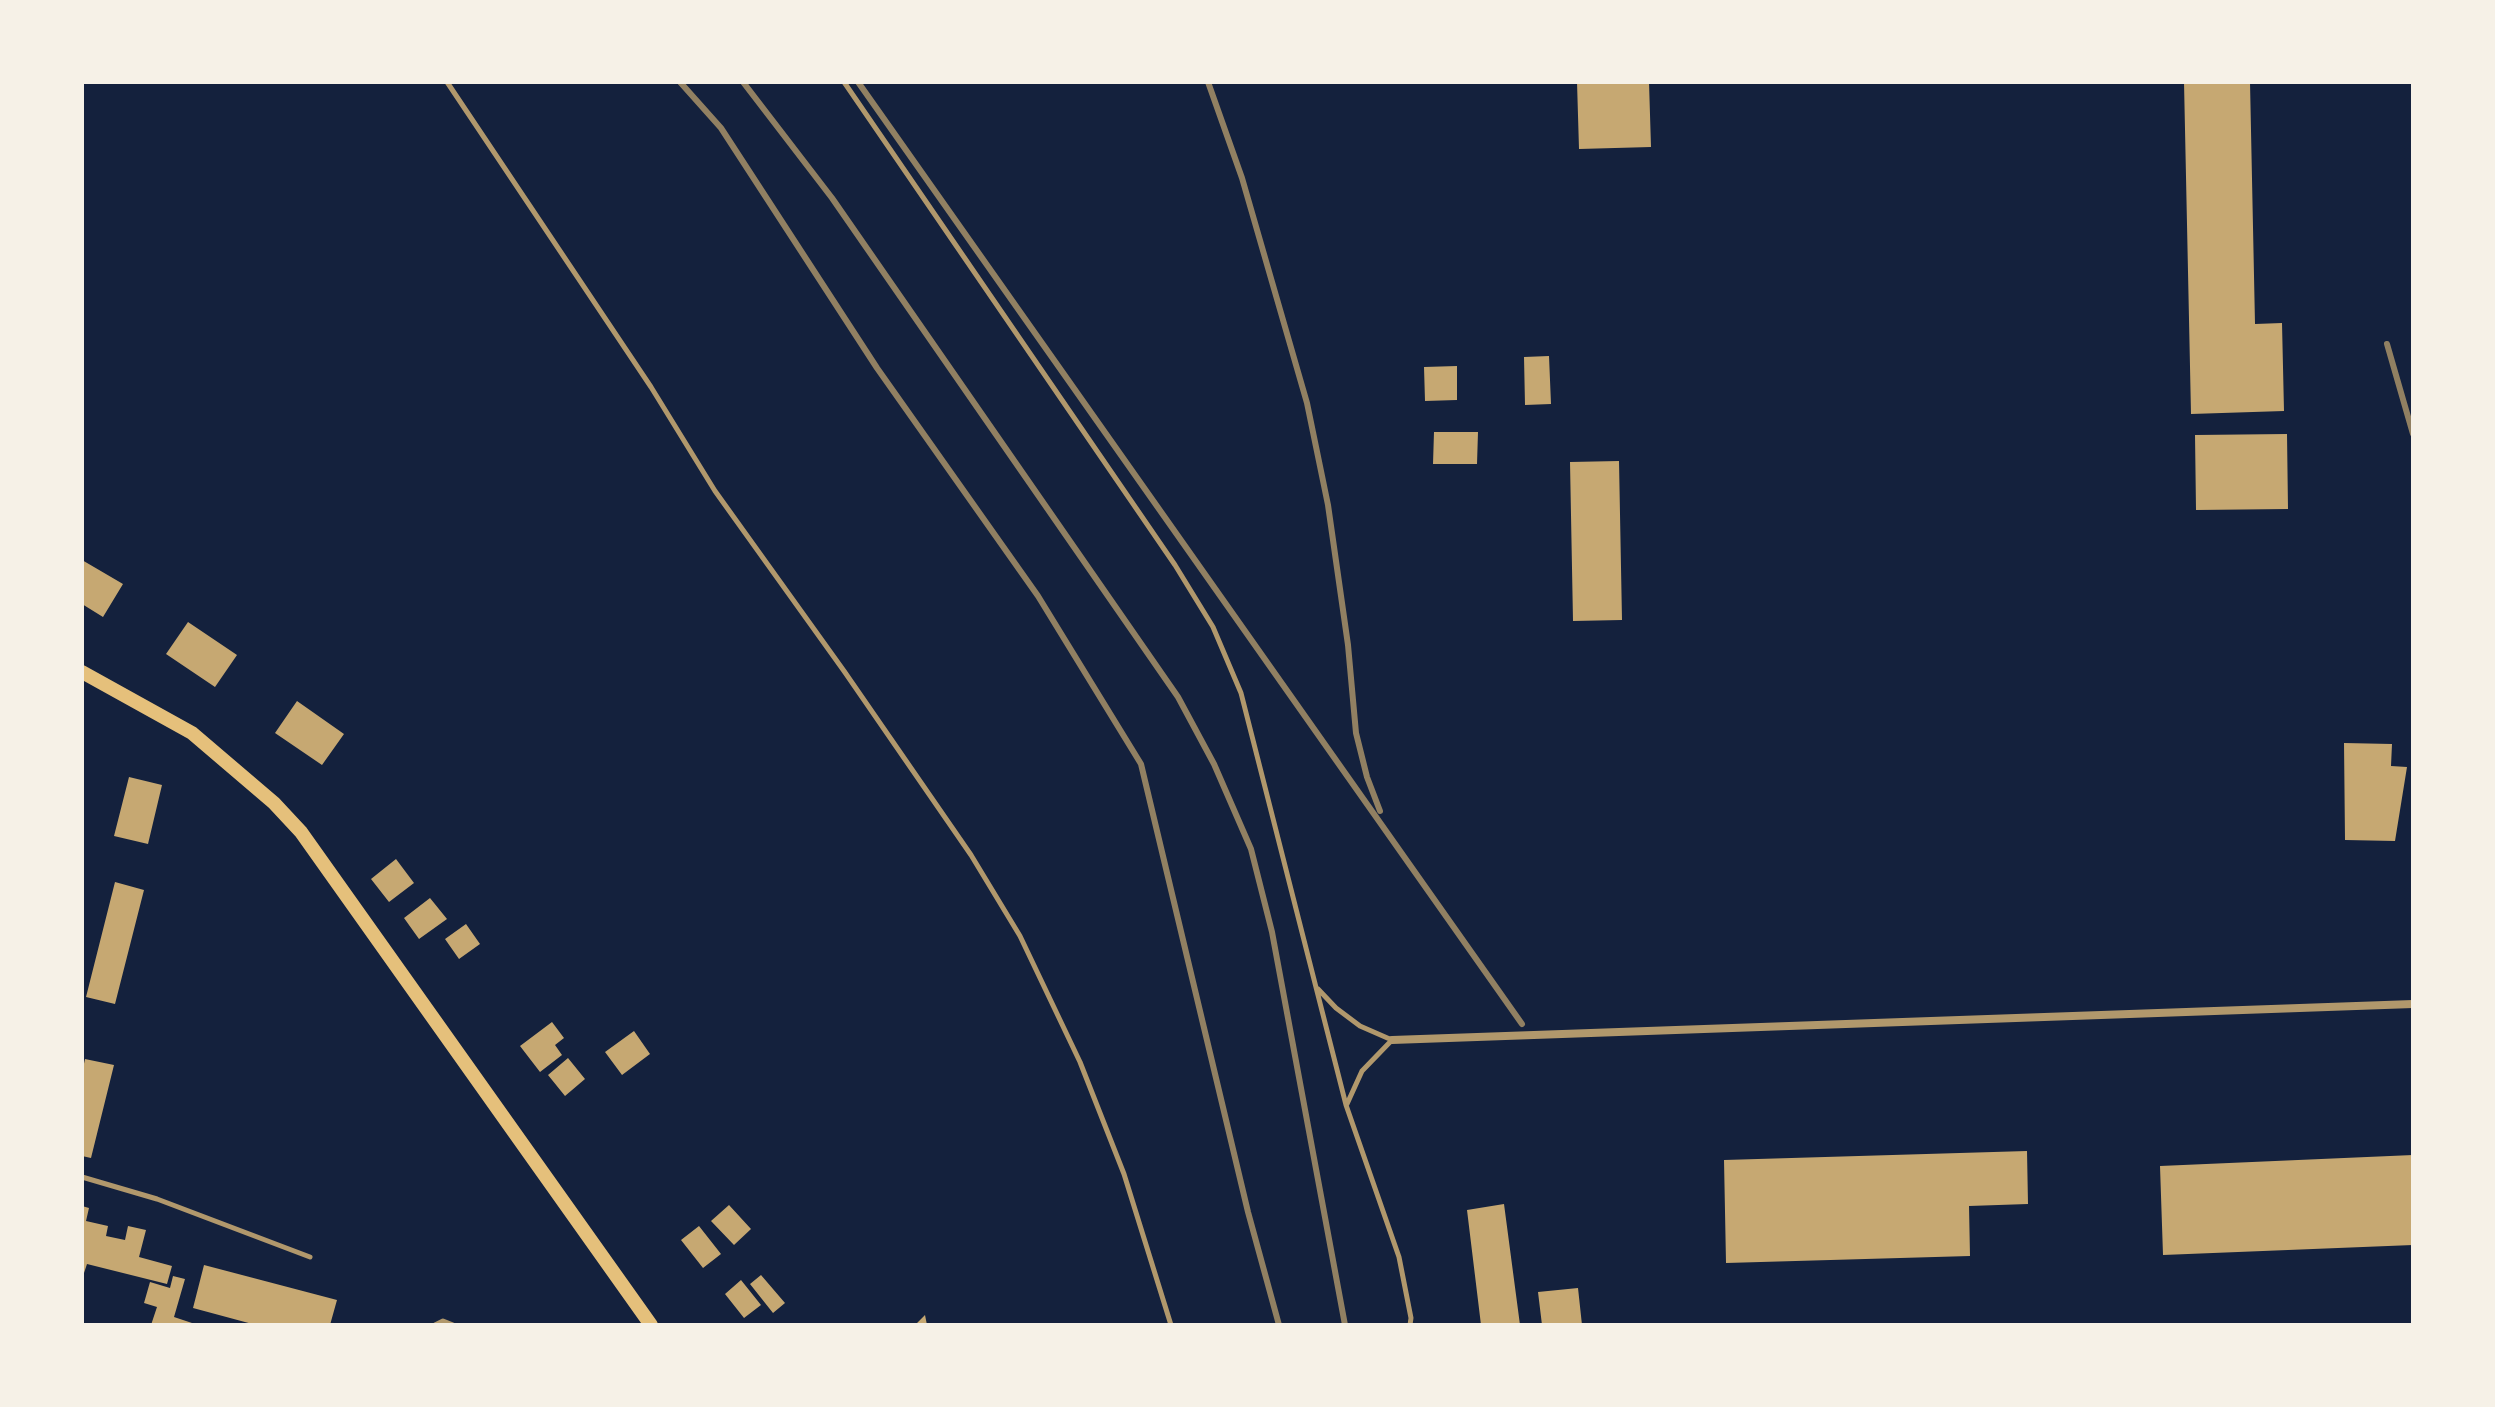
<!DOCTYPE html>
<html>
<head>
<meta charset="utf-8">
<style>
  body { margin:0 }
  #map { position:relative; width:2495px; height:1407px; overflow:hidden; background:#14213d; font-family:Helvetica,sans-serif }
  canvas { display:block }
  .frame { position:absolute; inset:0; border:84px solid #f6f1e7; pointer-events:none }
</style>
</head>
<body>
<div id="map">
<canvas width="2495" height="1407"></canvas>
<div class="frame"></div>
</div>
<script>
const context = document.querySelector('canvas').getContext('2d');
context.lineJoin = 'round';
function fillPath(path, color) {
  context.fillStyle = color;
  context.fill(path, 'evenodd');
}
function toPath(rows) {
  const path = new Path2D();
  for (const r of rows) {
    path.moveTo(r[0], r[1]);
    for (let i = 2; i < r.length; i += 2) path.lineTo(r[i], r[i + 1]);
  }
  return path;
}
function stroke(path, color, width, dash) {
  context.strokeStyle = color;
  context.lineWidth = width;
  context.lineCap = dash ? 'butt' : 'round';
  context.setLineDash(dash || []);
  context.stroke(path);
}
fillPath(toPath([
  [1577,82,1649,82,1651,147,1579,149],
  [2184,82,2250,82,2255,324,2282,323,2284,411,2191,414],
  [1549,356,1551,404,1525,405,1524,357],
  [1457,366,1457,400,1425,401,1424,367],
  [1434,432,1478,432,1477,464,1433,464],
  [2287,434,2288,509,2196,510,2195,435],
  [1619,461,1622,620,1573,621,1570,462],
  [82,560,123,584,103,617,82,604],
  [188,622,237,655,215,687,166,654],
  [297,701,344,734,322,765,275,733],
  [2344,743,2392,744,2391,766,2407,767,2395,841,2345,840],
  [129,777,162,785,148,844,114,836],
  [396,859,414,883,389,902,371,879],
  [115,882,144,890,115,1004,86,997],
  [430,898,447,919,419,939,404,918],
  [466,924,480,944,459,959,445,939],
  [552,1022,564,1038,555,1045,562,1055,540,1072,520,1046],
  [634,1031,650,1054,622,1075,605,1052],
  [568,1058,585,1079,565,1096,548,1075],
  [85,1059,114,1065,91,1158,82,1156,82,1073],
  [2027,1151,2028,1204,1969,1206,1970,1256,1726,1263,1724,1160],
  [2413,1155,2413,1245,2163,1255,2160,1166],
  [1504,1204,1520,1325,1481,1325,1467,1210],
  [729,1205,751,1229,734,1245,711,1221],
  [82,1206,89,1208,86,1221,108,1226,106,1236,125,1240,128,1226,146,1230,139,1257,172,1266,167,1284,87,1264,82,1279],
  [699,1226,721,1254,703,1268,681,1240],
  [204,1265,337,1300,330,1325,256,1325,193,1308],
  [761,1275,785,1303,773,1313,750,1284],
  [173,1276,185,1279,174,1317,198,1325,151,1325,157,1307,144,1303,150,1282,170,1288],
  [741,1280,761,1305,744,1318,725,1294],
  [1578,1288,1582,1325,1542,1325,1538,1292],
  [925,1315,927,1325,915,1325]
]), '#c6a872');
stroke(toPath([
  [447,82,651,387,715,491,844,671,971,855,1020,936,1080,1062,1124,1174,1171,1325],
  [844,82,1175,565,1213,627,1241,693,1346,1105,1399,1257,1411,1318,1410,1325],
  [1318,989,1336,1008,1360,1026,1392,1040,1362,1071,1347,1104],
  [82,1177,157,1199,310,1257],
  [435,1325,443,1321,453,1325]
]), '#b1986c', 5);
stroke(toPath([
  [1392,1040,2413,1004]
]), '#b1986c', 8);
stroke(toPath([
  [82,672,192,733,274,803,301,832,651,1325]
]), '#e5c07b', 14);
stroke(toPath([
  [680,82,721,128,877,368,1038,596,1141,764,1248,1212,1279,1325],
  [743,82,832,198,1178,697,1214,764,1251,849,1272,932,1345,1325],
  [858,82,1522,1024],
  [1208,82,1242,178,1307,403,1328,505,1348,645,1356,733,1367,777,1380,811],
  [2387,344,2413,434]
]), '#918062', 6);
</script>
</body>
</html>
